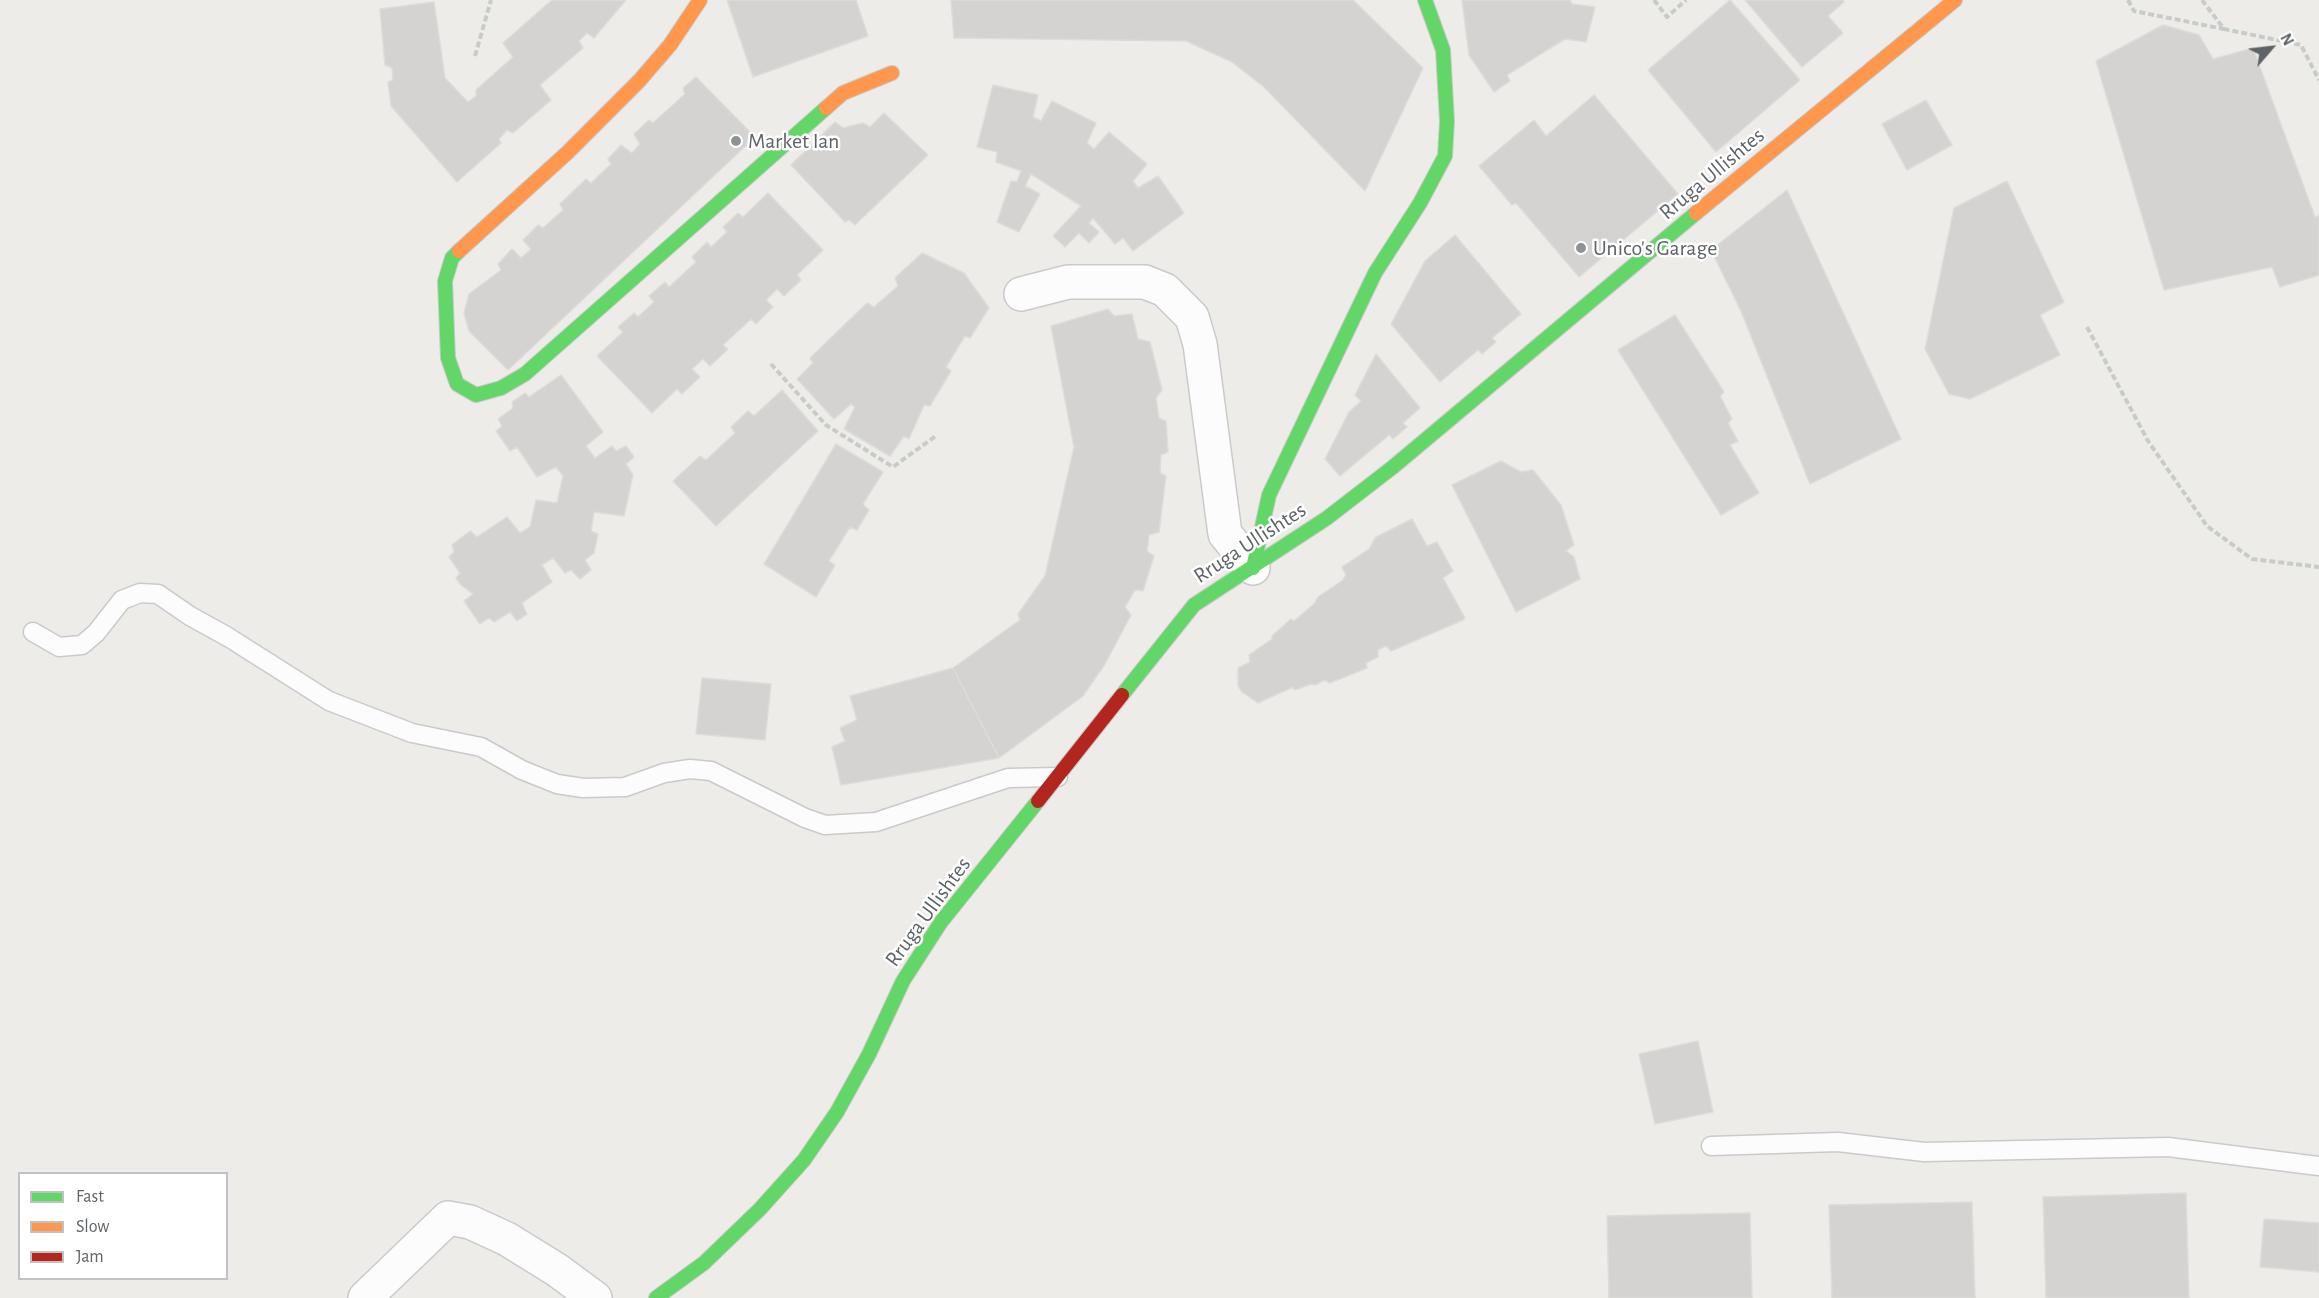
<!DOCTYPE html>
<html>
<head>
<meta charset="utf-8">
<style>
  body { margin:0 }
  #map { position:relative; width:2319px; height:1298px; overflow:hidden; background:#eeece9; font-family:"Alegreya Sans",sans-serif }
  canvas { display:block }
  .legend { position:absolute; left:18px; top:1172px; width:210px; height:108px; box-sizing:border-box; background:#fff; border:2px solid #bfc1c2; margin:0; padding:8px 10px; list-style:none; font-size:18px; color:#5e6367 }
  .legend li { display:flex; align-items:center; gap:12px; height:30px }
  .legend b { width:30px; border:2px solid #bfc1c2 }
  .north { position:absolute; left:2241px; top:18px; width:60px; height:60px; -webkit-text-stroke:4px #fff; paint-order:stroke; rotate:62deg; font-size:16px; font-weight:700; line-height:24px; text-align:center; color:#5e6367 }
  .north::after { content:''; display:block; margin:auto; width:21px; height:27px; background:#5e6367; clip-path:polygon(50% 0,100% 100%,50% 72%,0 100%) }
</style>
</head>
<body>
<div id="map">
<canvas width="2319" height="1298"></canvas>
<ul class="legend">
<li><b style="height:8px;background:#63d668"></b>Fast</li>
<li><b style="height:8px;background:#ff974d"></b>Slow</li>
<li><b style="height:8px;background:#b3261e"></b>Jam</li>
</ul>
<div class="north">N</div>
</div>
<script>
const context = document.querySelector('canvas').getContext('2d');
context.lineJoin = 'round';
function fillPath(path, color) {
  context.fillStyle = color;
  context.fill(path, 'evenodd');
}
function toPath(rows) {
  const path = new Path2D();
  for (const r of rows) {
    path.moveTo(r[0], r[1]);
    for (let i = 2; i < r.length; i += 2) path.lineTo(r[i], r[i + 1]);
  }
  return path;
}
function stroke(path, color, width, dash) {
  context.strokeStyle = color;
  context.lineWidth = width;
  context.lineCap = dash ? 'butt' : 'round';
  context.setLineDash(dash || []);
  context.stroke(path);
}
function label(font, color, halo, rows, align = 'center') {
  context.font = font + ' "Alegreya Sans",sans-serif';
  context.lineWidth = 5;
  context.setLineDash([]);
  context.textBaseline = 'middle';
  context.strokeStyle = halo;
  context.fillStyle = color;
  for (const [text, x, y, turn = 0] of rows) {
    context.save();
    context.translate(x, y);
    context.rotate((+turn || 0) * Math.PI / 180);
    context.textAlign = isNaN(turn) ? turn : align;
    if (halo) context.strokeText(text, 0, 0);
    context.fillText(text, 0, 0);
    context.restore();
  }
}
const building = toPath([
  [552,0,626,0,594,38,587,33,579,41,583,48,540,85,551,100,513,133,507,130,499,139,501,143,457,182,391,106,388,82,393,80,392,68,385,65,380,9,434,2,445,78,468,102,476,96,476,90,513,57,503,43,552,0],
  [727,0,856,0,868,36,753,77,727,0],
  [951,0,1353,0,1423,68,1365,191,1264,87,1232,62,1186,41,954,38,951,0],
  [1462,0,1570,0,1572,4,1595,7,1586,42,1565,39,1507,75,1510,81,1494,92,1469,55,1462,0],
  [1730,0,1800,80,1716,152,1648,70,1730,0],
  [1745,0,1843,0,1844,2,1828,16,1843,33,1802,67,1745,0],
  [2163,25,2199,35,2213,59,2253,48,2315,217,2319,216,2319,275,2280,287,2272,267,2164,290,2096,61,2163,25],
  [696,77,755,137,508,370,469,331,464,313,469,294,501,270,498,264,512,249,521,258,531,249,523,240,538,225,543,228,563,210,560,204,586,179,591,183,611,164,608,159,621,145,632,153,640,144,634,134,649,120,653,123,685,94,683,88,696,77],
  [993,85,1038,95,1033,117,1041,121,1052,101,1096,123,1087,143,1094,149,1109,132,1147,164,1133,181,1138,188,1158,176,1184,213,1133,251,1123,238,1115,244,1093,218,1089,223,1099,232,1089,243,1079,233,1065,247,1053,236,1081,206,1031,174,1025,186,1040,194,1019,232,997,222,1011,181,1017,182,1021,171,996,162,997,152,977,147,993,85],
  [1594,95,1678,194,1579,277,1516,203,1512,205,1479,166,1534,120,1546,136,1594,95],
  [1926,100,1952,145,1907,170,1882,124,1926,100],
  [884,113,928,155,855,225,849,220,845,222,791,165,835,122,843,128,863,123,870,127,884,113],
  [2007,181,2064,302,2040,315,2060,355,1970,399,1949,394,1925,349,1954,208,2007,181],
  [1787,190,1901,439,1810,484,1741,311,1711,250,1787,190],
  [768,193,823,250,797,275,801,280,784,296,777,289,766,300,773,307,756,324,751,319,723,345,728,349,710,366,703,359,692,369,700,377,682,394,677,389,652,413,597,356,623,332,618,327,634,313,638,317,654,302,649,296,665,282,669,287,696,262,692,257,707,242,711,247,727,232,723,227,738,213,743,217,768,193],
  [1455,235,1521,314,1492,338,1496,342,1482,354,1478,350,1440,382,1391,324,1425,261,1455,235],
  [922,253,964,273,989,308,970,338,965,336,946,367,951,371,930,406,924,405,909,439,904,436,890,456,844,429,855,407,851,404,834,419,797,379,813,363,810,358,867,303,874,307,898,286,895,278,922,253],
  [1108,309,1114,316,1132,314,1138,339,1150,342,1162,390,1156,398,1159,418,1166,421,1168,452,1161,455,1160,473,1166,476,1159,532,1149,535,1148,544,1147,551,1154,556,1143,591,1135,590,1125,607,1131,615,1105,664,1083,696,999,758,953,668,1020,620,1018,614,1045,576,1074,447,1051,326,1108,309],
  [1675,315,1724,392,1720,396,1732,419,1728,423,1738,441,1730,445,1759,493,1721,515,1618,350,1675,315],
  [1376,354,1420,408,1403,423,1407,427,1393,439,1389,435,1340,476,1325,459,1349,412,1361,401,1355,395,1376,354],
  [561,375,603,432,586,446,595,458,612,446,616,451,626,446,634,457,626,464,633,475,624,516,594,512,591,531,598,534,594,553,585,560,591,570,580,579,571,570,565,573,553,558,542,565,552,582,522,603,527,614,517,621,510,612,494,622,489,618,480,624,464,601,473,594,461,585,456,578,460,573,449,557,454,552,452,545,470,531,477,537,507,517,520,533,530,527,536,500,557,503,563,476,556,467,537,477,517,447,510,451,496,431,502,426,498,419,513,408,512,402,525,393,529,397,561,375],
  [782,390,818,431,716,526,673,481,700,456,706,460,735,433,731,427,748,411,754,416,782,390],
  [836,444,883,472,863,504,869,510,857,530,850,527,829,561,835,565,816,597,764,564,836,444],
  [1501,461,1521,472,1533,470,1561,505,1574,545,1566,551,1574,557,1580,579,1516,612,1452,485,1501,461],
  [1412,519,1427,546,1437,542,1453,571,1443,578,1465,618,1463,620,1391,651,1386,646,1378,650,1378,657,1366,663,1367,668,1330,683,1325,680,1315,685,1311,684,1295,690,1293,687,1258,703,1242,692,1238,686,1238,668,1250,662,1249,655,1272,639,1272,636,1291,619,1294,621,1314,604,1318,597,1343,580,1346,575,1342,567,1369,549,1376,537,1412,519],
  [953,668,999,758,841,785,832,747,845,741,840,728,857,720,850,696,953,668],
  [702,678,771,684,765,740,696,734,702,678],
  [1698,1041,1713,1112,1655,1124,1639,1054,1698,1041],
  [2186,1193,2189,1298,2046,1298,2043,1197,2186,1193],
  [1972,1202,1975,1298,1832,1298,1829,1205,1972,1202],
  [1750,1213,1752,1298,1609,1298,1607,1216,1750,1213],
  [2264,1219,2319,1223,2319,1272,2260,1267,2264,1219]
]);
fillPath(building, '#d4d3d2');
stroke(building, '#dedbd8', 1.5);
const lane = toPath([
  [33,632,59,647,82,645,96,633,122,600,140,593,158,594,190,616,228,637,329,701,412,733,481,747,522,770,557,784,583,788,625,787,664,773,690,769,711,771,805,818,825,825,876,822,1008,778,1058,777],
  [1711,1146,1838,1142,1924,1152,2168,1147,2319,1166]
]);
const street = toPath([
  [1021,294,1068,282,1145,282,1165,290,1192,317,1200,344,1225,534,1253,568],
  [365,1298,448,1218,470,1222,507,1239,557,1270,595,1298]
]);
const fast = toPath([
  [459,251,452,258,445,281,448,358,457,384,476,395,501,388,525,374,826,108],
  [1253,568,1269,495,1375,273,1420,203,1445,156,1447,121,1443,50,1425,0],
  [1122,695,1194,605,1327,518,1393,467,1696,213],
  [656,1298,704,1263,760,1209,804,1160,837,1112,869,1054,903,981,941,922,1038,801]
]);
const slow = toPath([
  [826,108,843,93,892,73],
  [1696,213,1955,0],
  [459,251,568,152,639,81,670,45,700,0]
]);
const jam = toPath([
  [1038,801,1122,695]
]);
stroke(lane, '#cacaca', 21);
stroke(street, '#cacaca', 36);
stroke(fast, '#c8c9c8', 16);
stroke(slow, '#c8c9c8', 16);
stroke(jam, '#c8c9c8', 16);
stroke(toPath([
  [1654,0,1667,17,1686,0],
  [2128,0,2134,11,2224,29],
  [2202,0,2224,29,2301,45,2319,80],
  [475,56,491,0],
  [2087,327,2148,441,2207,526,2252,559,2319,567],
  [771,364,826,425,893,467,937,435]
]), '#c8ccc9', 4, [6, 3]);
stroke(lane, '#fcfcfc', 18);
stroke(street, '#fcfcfc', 33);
stroke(fast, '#63d668', 14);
stroke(slow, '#ff974d', 14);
stroke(jam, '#b3261e', 14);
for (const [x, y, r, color] of [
  [736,141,6,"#909394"],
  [1581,248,6,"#909394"]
]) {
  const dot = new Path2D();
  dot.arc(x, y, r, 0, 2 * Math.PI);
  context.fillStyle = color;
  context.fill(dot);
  stroke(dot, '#fff', 2);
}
label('22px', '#5e6367', '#fff', [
  ["Market Ian",748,141],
  ["Unico's Garage",1593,248]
], 'left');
label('22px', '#5e6367', '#fff', [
  ["Rruga Ullishtes",1712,174,-40],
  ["Rruga Ullishtes",1250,543,-33],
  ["Rruga Ullishtes",928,912,-54]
]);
</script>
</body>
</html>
